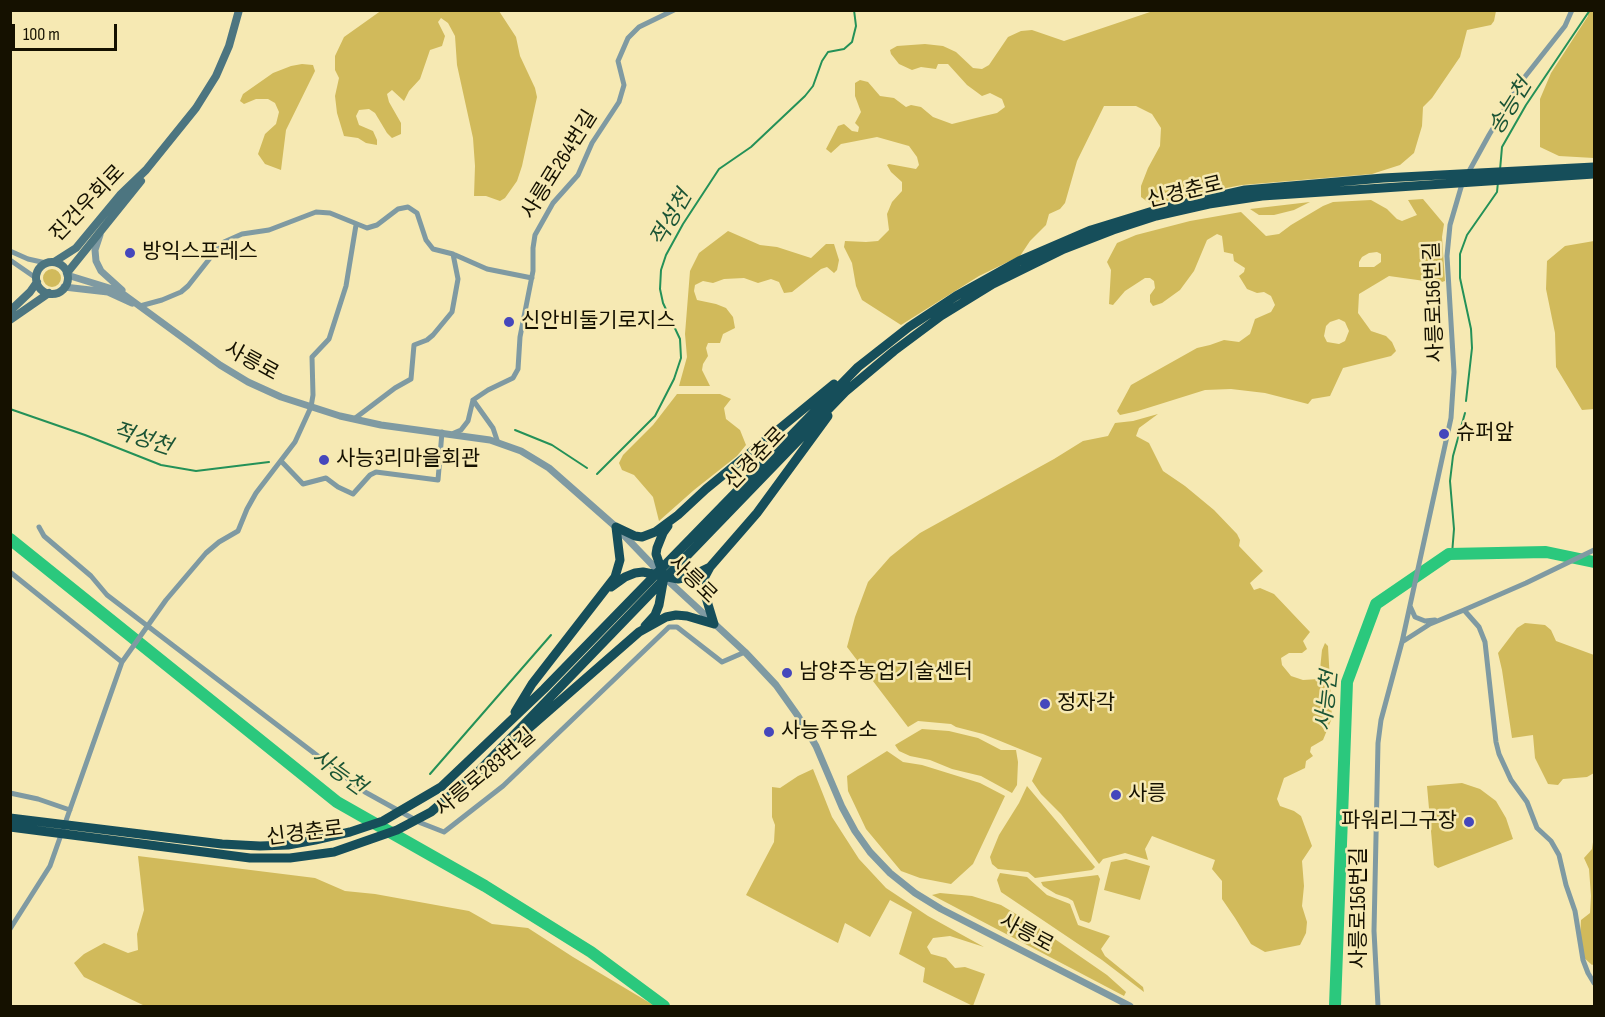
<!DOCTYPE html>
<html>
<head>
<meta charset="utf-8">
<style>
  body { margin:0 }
  #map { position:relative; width:1605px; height:1017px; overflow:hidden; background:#f6e9b3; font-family:"Sofia Sans Condensed",sans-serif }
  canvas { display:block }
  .frame { position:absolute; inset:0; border:12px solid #151100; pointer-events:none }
  .scale { position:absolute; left:12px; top:24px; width:105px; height:27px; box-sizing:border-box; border:3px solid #151100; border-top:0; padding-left:8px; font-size:18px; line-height:21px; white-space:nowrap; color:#151100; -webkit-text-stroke:4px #f6e9b3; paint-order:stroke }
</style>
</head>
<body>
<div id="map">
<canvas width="1605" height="1017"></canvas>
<div class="frame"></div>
<div class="scale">100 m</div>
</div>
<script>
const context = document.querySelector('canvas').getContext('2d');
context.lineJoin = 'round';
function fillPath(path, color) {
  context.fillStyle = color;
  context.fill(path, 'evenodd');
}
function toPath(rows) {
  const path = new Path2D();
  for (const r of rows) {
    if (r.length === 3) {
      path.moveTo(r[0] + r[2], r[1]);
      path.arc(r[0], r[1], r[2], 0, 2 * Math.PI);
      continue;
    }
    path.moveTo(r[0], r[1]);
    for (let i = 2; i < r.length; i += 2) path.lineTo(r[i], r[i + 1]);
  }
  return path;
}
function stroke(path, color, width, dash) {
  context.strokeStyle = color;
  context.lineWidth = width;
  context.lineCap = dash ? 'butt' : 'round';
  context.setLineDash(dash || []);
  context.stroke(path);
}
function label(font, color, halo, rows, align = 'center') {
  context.font = font + ' "Sofia Sans Condensed","Noto Sans KR",sans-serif';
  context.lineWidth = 5;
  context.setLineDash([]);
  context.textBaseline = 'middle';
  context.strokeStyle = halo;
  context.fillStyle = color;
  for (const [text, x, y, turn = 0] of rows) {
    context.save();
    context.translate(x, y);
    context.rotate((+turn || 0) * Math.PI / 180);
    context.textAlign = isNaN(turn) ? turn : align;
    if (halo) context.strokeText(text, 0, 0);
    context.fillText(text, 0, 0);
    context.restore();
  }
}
fillPath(toPath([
  [382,10,499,11,516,37,520,56,535,88,537,97,522,166,517,181,505,198,500,201,486,196,474,196,475,166,473,138,457,65,455,36,448,23,441,18,438,22,445,36,442,46,430,50,420,79,409,91,404,101,392,90,387,94,389,102,401,123,401,134,392,138,387,133,375,113,369,109,359,110,356,116,359,125,373,131,377,140,377,145,366,143,358,138,344,136,337,113,335,96,339,78,335,70,335,56,344,37],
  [1156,10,1496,11,1494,21,1491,25,1467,30,1460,57,1432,98,1423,107,1422,126,1414,153,1400,165,1372,174,1242,185,1195,194,1152,205,1141,197,1141,186,1148,168,1160,146,1161,128,1152,114,1136,106,1104,106,1077,161,1065,203,1060,209,1049,214,1046,225,1030,241,1020,256,979,276,901,325,862,300,856,286,852,263,844,247,845,241,866,242,878,241,889,230,887,214,892,202,902,191,902,182,891,172,887,165,889,164,916,169,919,165,917,157,909,146,877,137,841,144,831,153,826,149,838,126,844,124,852,131,858,132,859,127,855,123,861,112,855,96,855,83,860,80,868,82,880,96,894,98,906,107,911,105,921,107,933,117,952,124,984,116,997,113,1005,107,1002,99,990,93,982,96,967,85,948,64,938,64,936,69,921,67,912,70,899,64,891,54,890,50,897,46,925,44,943,46,956,52,973,68,982,69,989,65,1008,37,1021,31,1032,30,1064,41],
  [1588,11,1594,11,1594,158,1559,156,1540,147,1540,99,1551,73,1588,16],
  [302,64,313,65,315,71,286,130,281,170,265,164,258,154,265,134,276,124,279,112,275,103,268,99,256,99,244,104,240,101,243,94,273,73,291,66],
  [1423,199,1444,224,1442,237,1445,281,1439,283,1389,276,1359,294,1358,313,1371,331,1386,336,1392,342,1396,351,1391,356,1343,368,1330,396,1312,399,1308,404,1265,393,1231,389,1205,390,1138,411,1120,415,1117,411,1131,385,1197,348,1210,345,1224,340,1239,342,1250,334,1255,319,1271,312,1275,305,1271,296,1264,292,1257,293,1247,289,1239,276,1244,272,1245,268,1234,261,1233,254,1224,252,1222,236,1217,234,1207,240,1194,271,1180,290,1162,303,1153,306,1150,302,1150,295,1155,288,1154,281,1150,278,1145,278,1125,291,1113,305,1109,304,1111,270,1107,262,1117,243,1136,235,1190,221,1241,212,1266,236,1279,234,1291,225,1323,206,1333,202,1371,200,1387,209,1397,219,1402,221,1417,215,1408,200],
  [1377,252,1381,254,1381,262,1374,267,1359,267,1359,262,1362,257,1369,253],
  [1339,319,1345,322,1349,331,1345,341,1339,344,1327,342,1324,336,1326,326,1330,322],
  [1310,202,1294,210,1274,215,1259,215,1250,209],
  [728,231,760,245,777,247,811,258,826,244,834,244,839,260,837,270,834,273,827,267,821,269,792,292,784,293,779,282,771,279,758,283,744,278,724,279,713,283,703,281,695,285,694,291,697,300,716,304,726,308,733,317,735,328,723,334,720,343,708,343,706,348,708,356,703,364,702,370,710,386,679,386,687,357,685,334,690,271,699,253],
  [1594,241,1594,409,1582,410,1556,367,1555,333,1546,289,1547,261,1565,246],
  [52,278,9],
  [677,394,720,394,731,399,724,408,726,419,740,430,746,445,737,456,694,490,659,521,653,497,634,475,622,470,619,463,623,455,653,425],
  [1158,414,1139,428,1136,436,1149,443,1163,471,1185,486,1214,510,1237,534,1240,540,1239,546,1263,571,1250,583,1254,590,1260,588,1274,594,1310,632,1303,641,1307,649,1302,653,1289,653,1281,658,1282,665,1291,676,1303,680,1319,679,1322,650,1325,643,1328,646,1332,718,1323,740,1311,747,1310,752,1313,756,1306,761,1305,768,1284,778,1277,799,1280,806,1294,811,1301,816,1312,846,1302,861,1304,886,1302,906,1307,922,1306,933,1300,945,1265,952,1251,944,1235,918,1222,899,1222,881,1212,869,1215,860,1152,836,1145,849,1148,860,1125,853,1103,859,1099,864,1061,814,1041,794,1032,781,1042,758,983,734,956,727,951,724,918,721,908,727,847,647,855,617,868,582,890,557,920,533,1054,459,1083,441,1108,436,1115,423,1133,421],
  [1525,623,1545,625,1551,630,1556,641,1594,655,1594,773,1587,777,1563,779,1558,785,1548,784,1535,758,1533,735,1512,738,1502,670,1498,653,1517,628],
  [922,729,949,731,978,738,1001,750,1016,750,1018,762,1017,785,1012,793,981,776,952,769,930,760,910,756,899,751,895,745],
  [887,751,903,762,922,765,980,783,1005,796,973,864,951,884,920,878,901,871,866,829,848,791,847,776],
  [813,769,832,817,859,859,886,888,928,916,984,947,950,936,933,938,927,947,931,954,946,958,955,968,965,967,985,974,973,1006,923,982,925,968,899,954,912,912,890,900,870,937,845,923,838,943,746,895,774,842,775,825,772,817,772,787,780,788,798,776],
  [1462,783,1480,789,1496,801,1506,818,1513,839,1438,868,1434,865,1427,786],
  [1027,786,1095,867,1092,870,1035,878,1028,872,998,869,992,864,990,857,999,835,1019,803],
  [1594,835,1594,964,1592,965,1583,957,1580,937,1581,920,1590,913,1591,896,1589,869,1584,858,1592,849],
  [138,856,315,878,345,891,375,894,469,911,492,924,528,928,573,957,655,1006,145,1006,84,977,74,963,84,954,104,943,128,953,138,950,137,934,144,910],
  [1126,859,1150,866,1140,900,1104,890,1111,862],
  [1000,873,1027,877,1047,895,1070,904,1078,925,1110,936,1101,949,1105,956,1143,987,1144,992,1102,960,1001,892,997,880],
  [1098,875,1100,879,1091,921,1089,923,1080,920,1073,901,1068,898,1056,894,1043,886,1041,882],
  [940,893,972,896,1001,905,1036,926,1107,975,1126,992,1124,996,932,895]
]), '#d1ba5b');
stroke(toPath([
  [1500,170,1502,147,1526,105,1590,10],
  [1466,401,1472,348,1471,329,1460,278,1460,254,1467,235,1497,192,1498,182],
  [10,409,85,435,161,465,196,471,269,462],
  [515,430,552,445,587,468],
  [597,474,655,416,674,379,681,358,680,339,663,303,660,289,661,270,666,255,683,224,719,169,751,147,805,96,813,86,822,61,828,52,844,49,852,42,856,26,854,10],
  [1452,554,1454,529,1450,481,1453,456,1465,413],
  [430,774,551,635]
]), '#249158', 2);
stroke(toPath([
  [10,539,337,802,485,886,591,952,664,1006],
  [1335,1006,1347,682,1376,604,1449,554,1546,552,1594,562]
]), '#2bc87d', 12);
stroke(toPath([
  [10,251,28,259,46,263],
  [10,260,36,278],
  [140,306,162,300,181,292,188,286,218,248,224,242,242,234,269,230,316,212,330,213,367,228,377,225,398,209,408,207,417,213,426,240,433,249,453,254,487,269,532,278],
  [354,419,395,388,411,379,414,345,427,340,433,335,452,312,458,279,453,254],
  [454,433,461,430,468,421,473,400],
  [498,443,493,428,473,400,488,390,513,378,518,369,520,337,533,271,533,248,535,235,553,203,578,175,592,143,619,102,624,85,618,61,628,38,639,27,674,10],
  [281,461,303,484,326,478,338,487,353,494,370,475,376,472,438,480,442,432],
  [39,527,44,536,91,576,107,595,365,792,421,823,444,832,503,786,669,627,677,627,722,662,745,652],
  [1594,550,1526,583,1464,610,1479,627,1485,642,1496,742,1499,754,1511,780,1527,802,1537,828,1551,841,1559,855,1566,885,1575,911,1583,960,1588,973,1594,983],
  [10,572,122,662],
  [1410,606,1415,617,1425,621,1435,620],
  [1402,642,1430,624,1464,610],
  [10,793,38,799,70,810],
  [10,929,50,866,122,662,166,600,206,553,219,542,238,531,247,509,256,493,295,442,311,407,313,395,312,357,329,339,346,286,356,225],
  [1378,1006,1374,931,1378,743,1381,720,1402,642,1451,418,1454,372,1447,256,1450,225,1462,184,1489,135,1520,83,1565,26,1572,10]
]), '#7f9aa2', 5);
stroke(toPath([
  [100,235,95,250,96,261,101,271,122,290],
  [67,275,119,291,220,365,248,382,281,397,340,416,381,425,490,440,521,451,549,468,616,527,664,577,745,652,776,685,798,716,816,746,842,807,855,831,870,852,890,873,915,893,941,909,1130,1006],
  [64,287,108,292,132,303]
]), '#7f9aa2', 7);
stroke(toPath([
  [54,262,76,248,120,195,146,170,196,108,216,76,229,46,239,10],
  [52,278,16],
  [67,273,141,181],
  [10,311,30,292,37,282],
  [10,320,49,293]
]), '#4c7580', 8);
stroke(toPath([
  [616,527,635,536,642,537,655,532,678,515,706,489,834,384],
  [611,587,625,577,635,573,643,572,678,579,689,577,710,567],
  [645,626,655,615,659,605,664,577,656,554,657,548,663,533,668,526],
  [515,712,532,684,615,577,620,560,616,527],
  [513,742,639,632,666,617,676,615,687,616,714,624,704,591,703,580,710,567,757,513,828,416],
  [10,818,222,844,260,846,288,845,315,840,350,832,383,821,441,787,544,689,858,367,909,327,956,296,1019,261,1091,230,1156,210,1245,190,1383,178,1594,167],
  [10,827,250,858,290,858,334,852,397,830,431,812,478,772,845,392,894,351,941,316,993,284,1064,249,1113,230,1156,216,1209,204,1262,196,1594,174]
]), '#164e5a', 9);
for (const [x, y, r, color] of [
  [130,253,6,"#4547bc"],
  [509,322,6,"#4547bc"],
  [1444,434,6,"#4547bc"],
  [324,460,6,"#4547bc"],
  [787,673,6,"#4547bc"],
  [1045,704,6,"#4547bc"],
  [769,732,6,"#4547bc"],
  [1116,795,6,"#4547bc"],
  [1469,822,6,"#4547bc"]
]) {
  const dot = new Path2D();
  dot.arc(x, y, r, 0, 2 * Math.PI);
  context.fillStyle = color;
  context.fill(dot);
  stroke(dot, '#f6e9b3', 2);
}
label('21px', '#151100', '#f6e9b3', [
  ["사릉로264번길",560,165,-58],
  ["신경춘로",1185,193,-13],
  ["진건우회로",88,204,-46],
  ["사릉로156번길",1435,302,-92],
  ["사릉로",251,362,29],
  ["신경춘로",756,459,-46],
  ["사릉로",692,580,44],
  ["사릉로283번길",486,773,-40],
  ["신경춘로",305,834,-7],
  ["사릉로156번길",1360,908,-90],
  ["사릉로",1026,934,28]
]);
label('21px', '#151100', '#f6e9b3', [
  ["방익스프레스",142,253],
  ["신안비둘기로지스",521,322],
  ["슈퍼앞",1456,434],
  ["사능3리마을회관",336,460],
  ["남양주농업기술센터",799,673],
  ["정자각",1057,704],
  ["사능주유소",781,732],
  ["사릉",1128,795],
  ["파워리그구장",1457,822,"right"]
], 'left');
label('italic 22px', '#1b5435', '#f6e9b3', [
  ["송능천",1511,107,-58],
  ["적성천",672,219,-60],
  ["적성천",142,440,18],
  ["사능천",1328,701,-84],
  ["사능천",338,773,36]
]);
</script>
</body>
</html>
